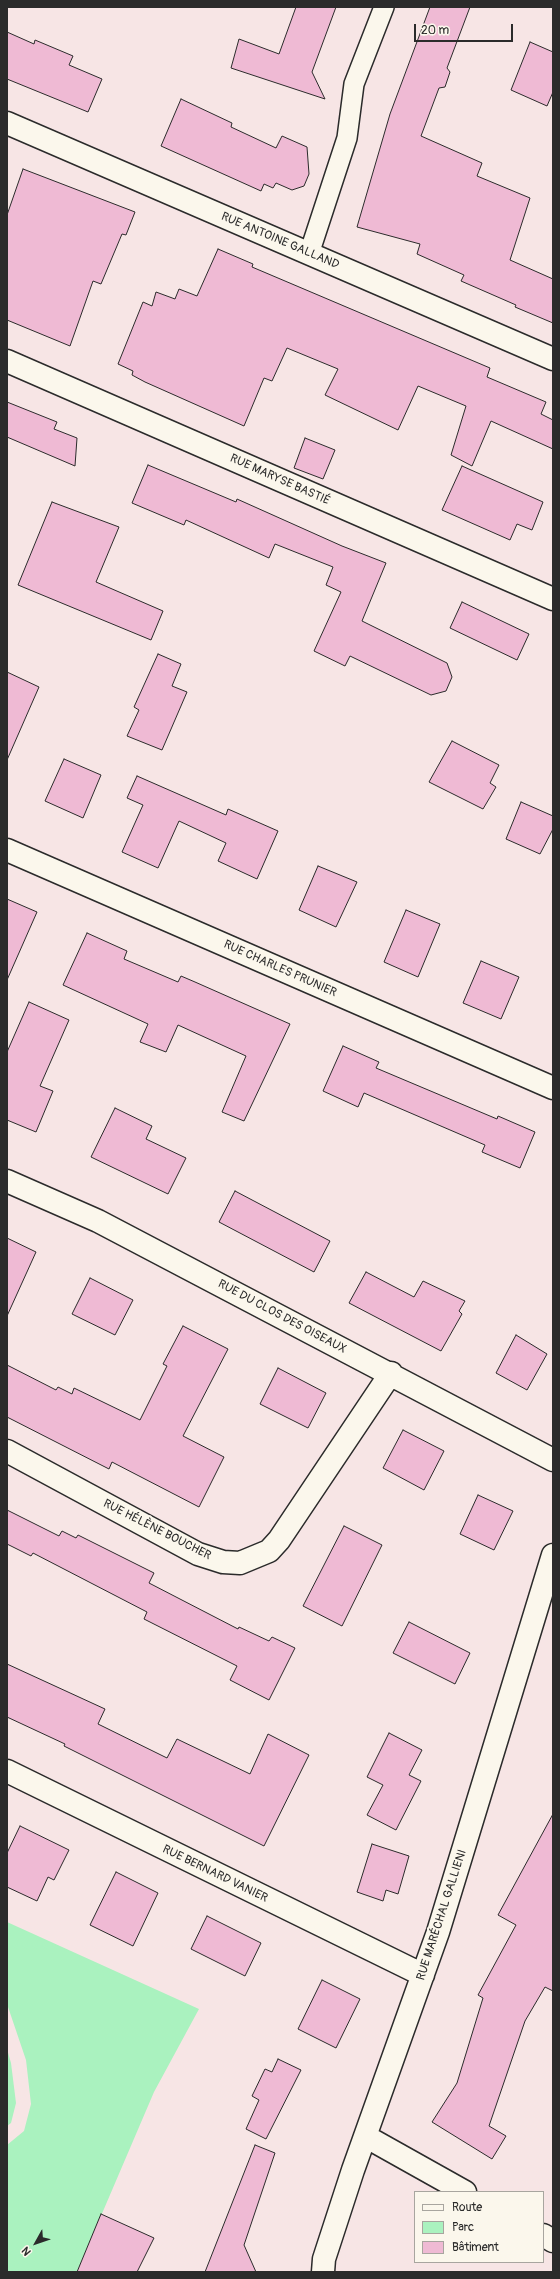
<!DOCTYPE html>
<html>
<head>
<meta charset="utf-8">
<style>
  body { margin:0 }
  #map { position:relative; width:560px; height:2279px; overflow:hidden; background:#f7e5e5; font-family:Pangolin,sans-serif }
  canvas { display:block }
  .frame { position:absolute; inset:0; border:8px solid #2b2b2b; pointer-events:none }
  .legend { position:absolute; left:414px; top:2191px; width:130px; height:72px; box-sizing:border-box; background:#fbf7ec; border:1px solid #a8a59f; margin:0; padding:5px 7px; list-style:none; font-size:12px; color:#2b2b2b }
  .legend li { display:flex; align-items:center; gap:8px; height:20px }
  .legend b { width:20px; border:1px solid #a8a59f }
  .north { position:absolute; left:16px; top:2223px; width:40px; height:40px; -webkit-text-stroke:3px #fbf7ec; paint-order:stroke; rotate:230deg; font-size:11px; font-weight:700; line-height:16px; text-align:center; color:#2b2b2b }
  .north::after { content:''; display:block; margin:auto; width:14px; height:18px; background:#2b2b2b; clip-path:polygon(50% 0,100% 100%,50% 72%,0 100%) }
  .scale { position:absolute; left:414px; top:24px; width:99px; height:18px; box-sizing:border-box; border:2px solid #2b2b2b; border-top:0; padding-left:5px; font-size:12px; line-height:14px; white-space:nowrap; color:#2b2b2b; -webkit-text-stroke:3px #fbf7ec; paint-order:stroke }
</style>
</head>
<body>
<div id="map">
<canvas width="560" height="2279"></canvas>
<div class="frame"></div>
<ul class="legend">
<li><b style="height:5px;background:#fbf7ec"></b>Route</li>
<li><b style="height:11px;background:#aaf2bf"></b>Parc</li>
<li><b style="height:11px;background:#efbad4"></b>Bâtiment</li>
</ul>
<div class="north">N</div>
<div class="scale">20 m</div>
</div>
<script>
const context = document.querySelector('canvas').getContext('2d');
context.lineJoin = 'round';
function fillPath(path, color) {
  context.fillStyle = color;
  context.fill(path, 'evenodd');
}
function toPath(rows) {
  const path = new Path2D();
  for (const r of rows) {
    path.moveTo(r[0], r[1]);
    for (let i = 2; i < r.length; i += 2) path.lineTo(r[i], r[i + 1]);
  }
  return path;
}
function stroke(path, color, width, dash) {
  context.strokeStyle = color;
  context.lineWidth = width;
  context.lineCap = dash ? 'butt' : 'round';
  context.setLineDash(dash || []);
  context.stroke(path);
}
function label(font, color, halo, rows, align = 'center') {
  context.font = font + ' Pangolin,sans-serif';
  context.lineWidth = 4;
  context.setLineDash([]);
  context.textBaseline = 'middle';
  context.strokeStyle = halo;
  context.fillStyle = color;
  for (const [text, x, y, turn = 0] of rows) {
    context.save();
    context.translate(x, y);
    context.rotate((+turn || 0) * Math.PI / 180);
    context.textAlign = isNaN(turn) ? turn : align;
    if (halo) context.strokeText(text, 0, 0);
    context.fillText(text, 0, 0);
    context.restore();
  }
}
fillPath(toPath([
  [7,1922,199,2009,154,2092,77,2272,7,2272,7,2145,24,2131,31,2104,26,2060,7,2004],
  [7,2049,11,2063,16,2103,11,2123,7,2126]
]), '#aaf2bf');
const building = toPath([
  [296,7,336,7,312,72,325,99,231,68,239,39,279,54,296,7],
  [430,7,470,7,447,68,450,72,445,87,439,88,421,136,482,163,477,176,530,198,510,260,553,279,553,323,515,307,516,305,461,281,464,275,417,254,420,244,357,227,390,114,430,7],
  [7,32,34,44,35,40,73,56,69,65,102,79,88,112,7,79,7,32],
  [530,42,553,52,553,92,547,106,511,90,530,42],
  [181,99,232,123,231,127,276,148,282,136,307,147,309,174,304,186,292,190,276,183,273,188,264,184,261,191,161,146,181,99],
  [23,169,135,212,126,235,122,234,101,284,93,281,70,346,7,320,7,215,23,169],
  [218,249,253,264,252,267,490,368,487,377,546,402,541,414,553,420,553,449,491,421,472,466,451,455,466,406,418,386,398,430,325,395,338,369,287,348,272,381,264,378,244,426,145,382,132,375,133,371,118,364,143,302,152,306,156,292,175,299,179,289,197,296,218,249],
  [7,402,57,422,54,429,77,438,75,466,7,437,7,402],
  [305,438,335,450,323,479,294,468,305,438],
  [148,465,236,502,237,499,342,546,386,563,362,621,447,663,452,677,446,691,431,695,350,656,345,666,314,651,341,592,326,585,333,567,275,544,269,558,186,520,184,525,132,503,148,465],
  [462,466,543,502,532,530,517,524,510,540,442,510,462,466],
  [52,502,119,527,96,582,163,611,151,640,18,585,52,502],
  [462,602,529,634,517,660,450,628,462,602],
  [158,654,181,664,172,686,187,692,162,750,127,736,139,710,134,707,158,654],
  [7,672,39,687,7,760,7,672],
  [452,741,499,765,490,783,496,787,483,809,429,782,452,741],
  [64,759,101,775,83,818,45,801,64,759],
  [137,776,226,815,228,809,278,831,257,879,218,861,226,843,179,821,158,868,122,852,143,805,127,798,137,776],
  [521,802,553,816,553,829,540,854,506,839,521,802],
  [318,866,357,882,336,927,299,910,318,866],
  [7,899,37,912,7,980,7,899],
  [406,910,440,924,418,977,384,962,406,910],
  [87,933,127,951,124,959,178,982,181,976,195,982,290,1024,244,1121,222,1112,246,1056,178,1025,166,1052,140,1042,148,1024,63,985,87,933],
  [481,961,519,977,501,1019,463,1003,481,961],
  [29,1002,69,1020,40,1086,53,1091,36,1132,7,1120,7,1052,29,1002],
  [343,1046,379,1062,376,1068,497,1119,498,1116,535,1132,520,1168,482,1152,485,1145,364,1093,358,1107,323,1091,343,1046],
  [115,1108,152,1126,146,1139,186,1158,168,1194,91,1157,115,1108],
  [235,1191,330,1241,314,1272,219,1222,235,1191],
  [7,1238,36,1252,7,1316,7,1238],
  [366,1272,414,1297,423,1281,465,1301,459,1311,462,1314,441,1351,349,1303,366,1272],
  [90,1278,133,1300,115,1335,72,1314,90,1278],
  [183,1326,228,1349,183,1436,224,1457,199,1507,112,1462,109,1469,7,1417,7,1365,56,1390,58,1387,72,1394,74,1388,140,1420,167,1366,163,1364,183,1326],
  [516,1335,547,1354,527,1390,496,1373,516,1335],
  [278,1368,326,1393,308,1428,260,1404,278,1368],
  [403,1430,444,1451,424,1490,383,1468,403,1430],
  [478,1495,513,1511,494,1550,460,1534,478,1495],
  [7,1510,59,1536,62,1531,76,1538,78,1535,154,1573,149,1583,238,1629,239,1627,269,1641,272,1637,295,1648,269,1700,230,1680,237,1666,144,1619,147,1612,33,1553,31,1556,7,1544,7,1510],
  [344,1526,382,1545,342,1626,303,1606,344,1526],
  [409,1622,470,1653,455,1684,393,1653,409,1622],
  [7,1664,105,1709,98,1724,167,1758,177,1739,250,1774,268,1734,309,1755,264,1846,64,1746,65,1744,7,1717,7,1664],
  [389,1733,422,1750,409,1775,421,1781,396,1830,367,1815,383,1785,367,1777,389,1733],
  [553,1814,553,1991,545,1987,525,2021,489,2126,506,2136,492,2159,432,2122,457,2083,483,1998,478,1995,516,1925,498,1915,553,1814],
  [20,1826,69,1850,54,1880,48,1877,37,1901,7,1887,7,1853,20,1826],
  [372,1844,409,1856,398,1894,386,1890,383,1901,357,1892,372,1844],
  [116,1872,158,1893,133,1946,90,1925,116,1872],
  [207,1916,261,1943,245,1976,191,1949,207,1916],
  [322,1980,360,1999,336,2048,298,2029,322,1980],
  [278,2059,301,2070,266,2139,246,2129,259,2100,252,2096,265,2069,272,2072,278,2059],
  [255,2145,275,2153,244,2245,256,2272,205,2272,255,2145],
  [101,2214,154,2238,137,2272,77,2272,101,2214]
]);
fillPath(building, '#efbad4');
stroke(building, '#2b2b2b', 1);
const service = toPath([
  [309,254,347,138,354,84,384,7]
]);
const minor = toPath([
  [7,123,553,359],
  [7,361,553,599],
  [7,850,553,1088],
  [7,1181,98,1221,553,1460],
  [7,1451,198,1554,223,1562,240,1563,269,1551,279,1540,391,1373],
  [7,1771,423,1975],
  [365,2136,465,2192],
  [543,2235,553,2241],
  [323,2272,324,2259,353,2170,438,1932,553,1555]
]);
stroke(service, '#2b2b2b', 22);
stroke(minor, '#2b2b2b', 25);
stroke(service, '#fbf7ec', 19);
stroke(minor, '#fbf7ec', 22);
label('12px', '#2b2b2b', '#fbf7ec', [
  ["RUE ANTOINE GALLAND",280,241,23],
  ["RUE MARYSE BASTIÉ",280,480,24],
  ["RUE CHARLES PRUNIER",280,969,24],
  ["RUE DU CLOS DES OISEAUX",282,1317,28],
  ["RUE HÉLÈNE BOUCHER",157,1530,27],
  ["RUE BERNARD VANIER",215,1874,26],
  ["RUE MARÉCHAL GALLIENI",442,1915,-72]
]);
</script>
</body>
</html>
